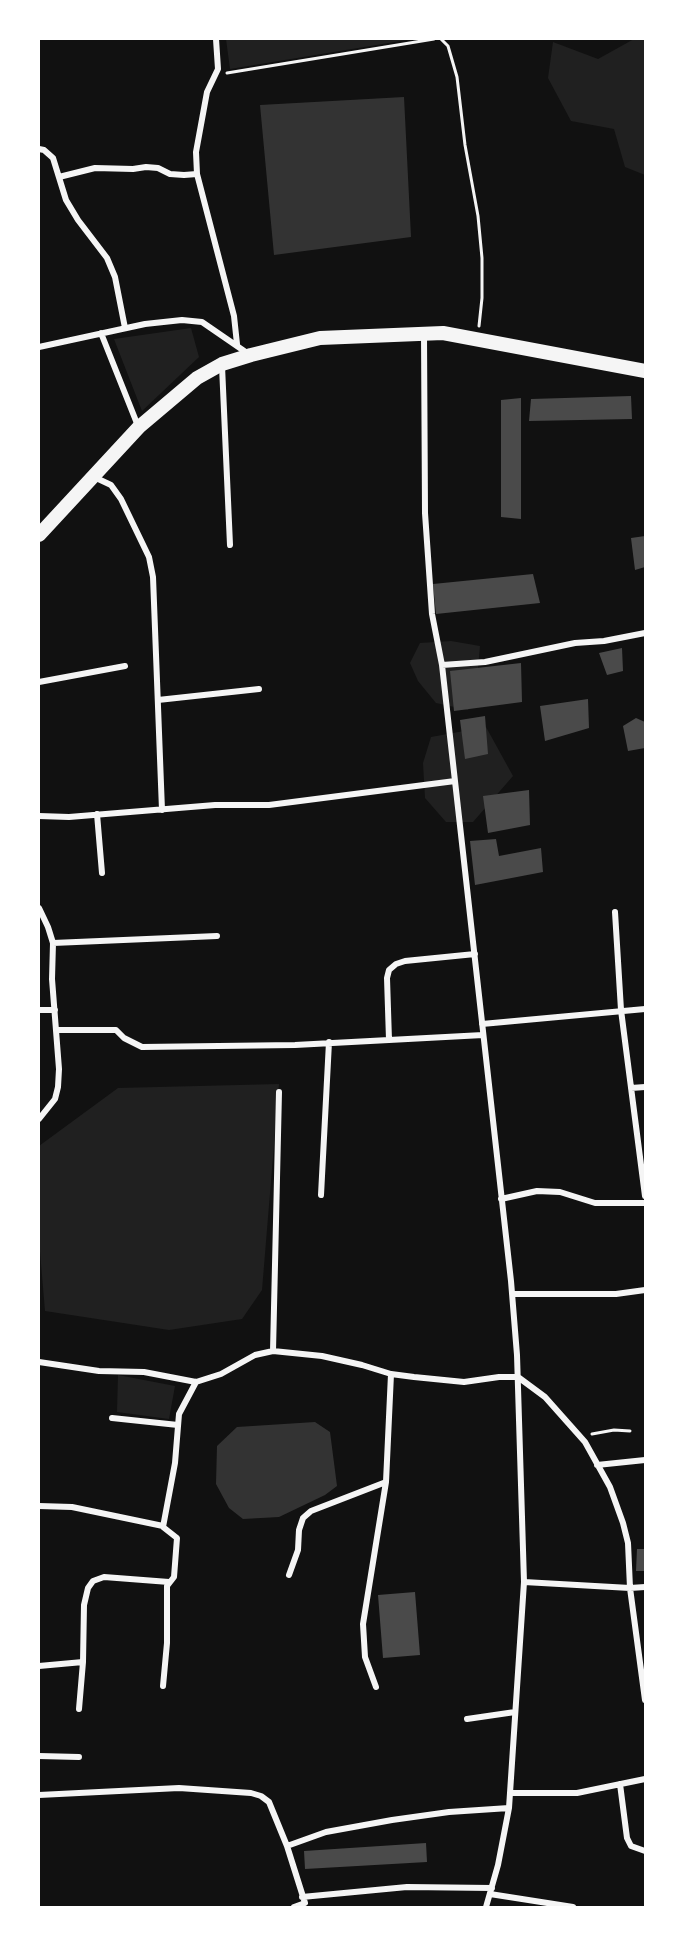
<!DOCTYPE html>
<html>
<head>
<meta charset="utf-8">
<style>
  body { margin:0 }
  #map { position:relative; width:684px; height:1946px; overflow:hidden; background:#111; font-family:"Work Sans",sans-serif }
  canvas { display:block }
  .frame { position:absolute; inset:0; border:40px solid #fff; pointer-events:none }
</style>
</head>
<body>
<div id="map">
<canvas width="684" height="1946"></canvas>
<div class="frame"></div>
</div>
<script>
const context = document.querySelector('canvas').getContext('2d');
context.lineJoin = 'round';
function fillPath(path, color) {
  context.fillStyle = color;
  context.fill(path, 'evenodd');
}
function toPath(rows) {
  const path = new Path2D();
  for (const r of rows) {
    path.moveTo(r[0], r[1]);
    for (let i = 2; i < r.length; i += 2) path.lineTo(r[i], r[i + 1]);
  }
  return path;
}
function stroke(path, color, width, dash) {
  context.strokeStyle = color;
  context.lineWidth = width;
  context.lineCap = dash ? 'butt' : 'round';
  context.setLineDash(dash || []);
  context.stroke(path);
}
fillPath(toPath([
  [226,39,413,39,230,69],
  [634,39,645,39,645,175,625,167,614,129,571,121,548,78,553,42,598,59],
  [191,328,199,357,142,411,114,339],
  [451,641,480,646,476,691,468,710,436,703,418,681,410,663,420,643],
  [486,727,513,776,473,822,446,822,425,798,423,763,431,737],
  [279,1084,262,1290,242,1319,169,1330,45,1311,39,1240,39,1146,118,1088],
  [118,1375,175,1386,169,1419,117,1412]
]), '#202020');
fillPath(toPath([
  [404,97,411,237,274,255,260,105],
  [315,1422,330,1432,337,1486,325,1495,279,1517,243,1519,229,1508,216,1484,217,1446,237,1427]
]), '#333');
fillPath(toPath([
  [631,396,632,419,529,421,531,399],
  [521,398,521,519,501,517,501,400],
  [645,536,645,567,635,570,631,538],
  [533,574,540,603,436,614,433,584],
  [622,648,623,671,607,675,599,653],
  [521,663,522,702,454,711,450,671],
  [588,699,589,728,545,741,540,706],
  [485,716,488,754,465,759,460,720],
  [636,718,645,722,645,748,628,751,623,726],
  [529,790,530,825,488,833,483,796],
  [496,839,499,856,541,848,543,872,475,885,470,841],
  [637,1549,645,1549,645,1571,636,1571],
  [415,1592,420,1655,383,1658,378,1595],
  [426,1843,427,1862,305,1869,304,1851]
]), '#4a4a4a');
stroke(toPath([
  [441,39,448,46,457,77,465,145,478,216,482,258,482,298,479,326],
  [227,73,434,39],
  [592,1434,614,1430,630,1431]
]), '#f5f5f5', 3);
stroke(toPath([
  [216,39,218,69,207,92,196,152,197,174,234,316,237,344],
  [39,149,44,150,53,158,66,200,78,220,107,258,115,277,125,328],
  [59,177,95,168,133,169,146,167,158,168,170,174,184,175,197,174],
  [101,333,138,426],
  [424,334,425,513,432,614,442,665,511,1281,517,1355,524,1582,509,1808,498,1865,486,1907],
  [39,347,145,324,182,320,202,322,250,355],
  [222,366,230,545],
  [94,477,111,485,121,499,149,557,153,577,162,810],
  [442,665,485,662,575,643,604,641,645,633],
  [39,682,125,666],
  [158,700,259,689],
  [97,814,102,873],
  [39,816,69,817,215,805,269,805,455,781],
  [39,908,48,927,53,943,52,979,59,1069,58,1087,55,1099,39,1119],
  [615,912,621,1010,645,1196],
  [53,943,217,936],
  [39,1010,55,1010],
  [482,1024,645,1009],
  [56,1030,116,1030,124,1038,142,1047,295,1045,483,1035],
  [389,1040,387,978,389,970,396,964,405,961,475,954],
  [631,1088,645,1087],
  [321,1195,329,1042],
  [501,1199,537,1191,560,1192,595,1203,645,1203],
  [512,1294,616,1294,645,1290],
  [273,1351,279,1092],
  [39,1362,99,1371,144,1372,196,1382,221,1374,255,1355,273,1351,322,1356,362,1365,391,1374,414,1377,464,1382,499,1377,518,1377,545,1397,585,1442,610,1487,623,1523,628,1543,630,1588,645,1587],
  [112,1418,178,1425],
  [597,1465,645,1460],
  [39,1506,72,1507,163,1526],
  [289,1575,298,1550,299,1530,303,1518,311,1511,386,1482,391,1374],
  [524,1582,630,1588,645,1700],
  [39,1666,83,1662],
  [163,1686,167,1643,167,1586,174,1577,177,1538,163,1527,175,1463,179,1414,196,1382],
  [376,1687,365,1657,363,1624,386,1482],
  [79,1709,83,1662,84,1605,88,1588,93,1581,104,1577,169,1582],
  [467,1719,515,1712],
  [39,1756,79,1757],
  [620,1784,627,1838,631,1846,645,1851],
  [510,1793,577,1793,645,1779],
  [39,1795,179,1788,251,1793,261,1796,269,1802,287,1846,326,1832,392,1820,449,1812,509,1808],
  [287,1846,305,1903,294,1907],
  [490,1894,573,1907],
  [302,1897,407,1887,492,1888]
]), '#f5f5f5', 6);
stroke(toPath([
  [39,535,139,427,197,378,222,364,251,355,320,338,443,333,645,371]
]), '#f5f5f5', 14);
</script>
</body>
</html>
